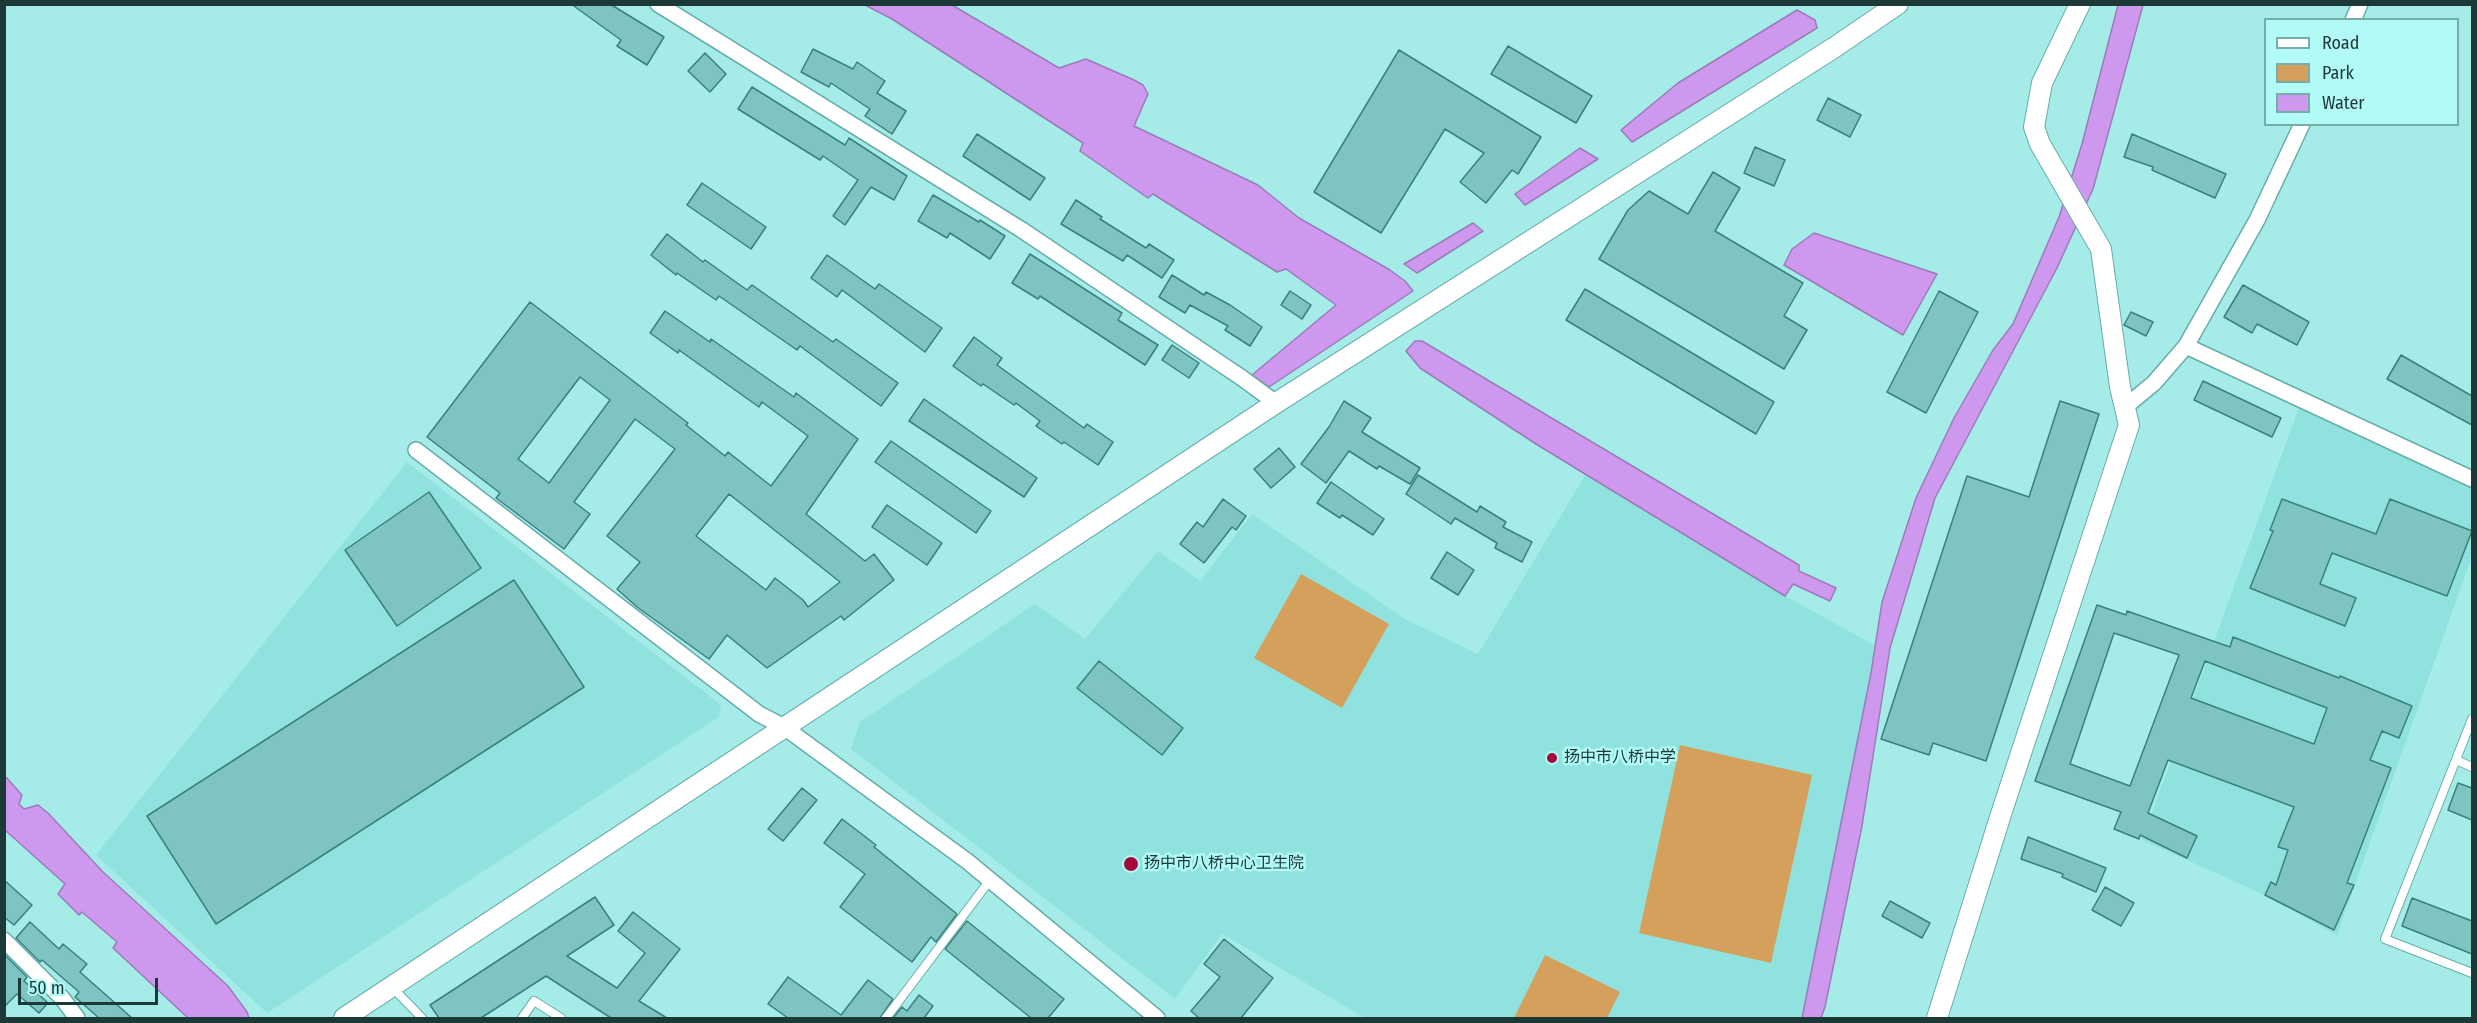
<!DOCTYPE html>
<html>
<head>
<meta charset="utf-8">
<style>
  body { margin:0 }
  #map { position:relative; width:2477px; height:1023px; overflow:hidden; background:#a5ece9; font-family:"Fira Sans Condensed",sans-serif }
  canvas { display:block }
  .frame { position:absolute; inset:0; border:6px solid #1c3938; pointer-events:none }
  .legend { position:absolute; left:2264px; top:18px; width:195px; height:108px; box-sizing:border-box; background:#b2faf6; border:2px solid #76adaa; margin:0; padding:8px 10px; list-style:none; font-size:18px; color:#1c3938 }
  .legend li { display:flex; align-items:center; gap:12px; height:30px }
  .legend b { width:30px; border:2px solid #76adaa }
  .scale { position:absolute; left:18px; top:978px; width:140px; height:27px; box-sizing:border-box; border:3px solid #1c3938; border-top:0; padding-left:8px; font-size:18px; line-height:21px; white-space:nowrap; color:#1c3938; -webkit-text-stroke:4px #b2faf6; paint-order:stroke }
</style>
</head>
<body>
<div id="map">
<canvas width="2477" height="1023"></canvas>
<div class="frame"></div>
<ul class="legend">
<li><b style="height:8px;background:#fff"></b>Road</li>
<li><b style="height:16px;background:#d5a05b"></b>Park</li>
<li><b style="height:16px;background:#cf98ef"></b>Water</li>
</ul>
<div class="scale">50 m</div>
</div>
<script>
const context = document.querySelector('canvas').getContext('2d');
context.lineJoin = 'round';
function fillPath(path, color) {
  context.fillStyle = color;
  context.fill(path, 'evenodd');
}
function toPath(rows) {
  const path = new Path2D();
  for (const r of rows) {
    path.moveTo(r[0], r[1]);
    for (let i = 2; i < r.length; i += 2) path.lineTo(r[i], r[i + 1]);
  }
  return path;
}
function stroke(path, color, width, dash) {
  context.strokeStyle = color;
  context.lineWidth = width;
  context.lineCap = dash ? 'butt' : 'round';
  context.setLineDash(dash || []);
  context.stroke(path);
}
function label(font, color, halo, rows, align = 'center') {
  context.font = font + ' "Fira Sans Condensed","Noto Sans SC",sans-serif';
  context.lineWidth = 5;
  context.setLineDash([]);
  context.textBaseline = 'middle';
  context.strokeStyle = halo;
  context.fillStyle = color;
  for (const [text, x, y, turn = 0] of rows) {
    context.save();
    context.translate(x, y);
    context.rotate((+turn || 0) * Math.PI / 180);
    context.textAlign = isNaN(turn) ? turn : align;
    if (halo) context.strokeText(text, 0, 0);
    context.fillText(text, 0, 0);
    context.restore();
  }
}
fillPath(toPath([
  [2307,405,2472,485,2472,556,2337,935,2256,891,2142,840,2298,410],
  [407,462,721,705,719,717,267,1013,96,855],
  [1586,474,1785,596,1876,646,1802,1018,1365,1018,1222,934,1175,999,851,749,860,722,1035,604,1085,639,1158,551,1200,581,1252,514,1405,619,1478,654]
]), '#90e2df');
fillPath(toPath([
  [1301,574,1389,624,1342,708,1254,658],
  [1680,745,1812,775,1771,963,1639,933],
  [1545,955,1620,992,1607,1018,1514,1018]
]), '#d5a05b');
const water = toPath([
  [865,5,952,5,1059,68,1086,59,1134,80,1143,85,1148,94,1134,126,1258,185,1299,218,1390,270,1405,281,1413,291,1269,387,1252,375,1336,305,1286,269,1277,272,1153,194,1148,198,1080,151,1083,143,892,19,865,5],
  [2118,5,2143,5,2093,189,2057,268,1935,498,1890,648,1862,826,1825,1007,1821,1018,1802,1018,1871,673,1882,602,1916,498,1954,418,1993,350,2013,324,2059,217,2082,144,2118,5],
  [1797,10,1815,20,1817,28,1632,142,1621,130,1678,83,1797,10],
  [1580,148,1598,159,1525,205,1515,194,1580,148],
  [1473,223,1483,231,1417,273,1404,264,1473,223],
  [1814,233,1937,274,1903,335,1784,265,1792,249,1814,233],
  [1415,341,1422,341,1799,565,1799,571,1836,588,1830,601,1793,584,1785,596,1536,444,1420,368,1406,351,1415,341],
  [5,776,22,795,19,804,24,809,38,805,48,813,103,872,228,986,247,1012,249,1018,188,1018,113,948,117,942,82,912,79,915,58,894,65,884,5,830,5,776]
]);
fillPath(water, '#cf98ef');
stroke(water, '#997cb8', 1.5);
const building = toPath([
  [571,4,610,4,664,37,647,65,617,46,621,40,571,4],
  [1508,46,1592,96,1576,123,1491,74,1508,46],
  [813,49,853,69,857,62,885,81,877,93,906,111,892,134,865,116,870,109,831,83,829,87,801,72,813,49],
  [1399,50,1541,137,1518,174,1512,170,1486,203,1460,182,1484,153,1445,129,1381,233,1314,192,1399,50],
  [705,53,726,74,710,92,688,71,705,53],
  [752,87,845,145,849,138,907,176,894,200,871,187,845,225,833,216,858,180,823,156,820,160,738,109,752,87],
  [1828,98,1861,115,1850,137,1817,120,1828,98],
  [977,134,1045,178,1030,200,963,156,977,134],
  [2132,134,2226,174,2215,198,2152,170,2153,167,2124,157,2132,134],
  [1755,147,1785,160,1774,186,1744,173,1755,147],
  [1713,172,1740,188,1715,231,1803,283,1784,316,1807,330,1784,369,1599,259,1628,210,1649,191,1688,214,1713,172],
  [702,183,766,227,751,249,687,205,702,183],
  [933,195,979,222,980,220,1005,236,990,259,950,233,947,238,918,221,933,195],
  [1076,200,1102,217,1100,219,1146,248,1149,244,1174,260,1162,278,1127,255,1123,261,1061,224,1076,200],
  [667,234,703,262,705,260,747,290,752,285,833,342,836,339,898,383,881,406,800,346,797,350,719,296,716,300,677,273,676,275,651,255,667,234],
  [1030,254,1122,313,1118,320,1158,345,1145,365,1040,296,1038,299,1012,283,1030,254],
  [827,255,875,289,879,284,942,328,925,352,842,290,837,297,811,278,827,255],
  [1172,275,1204,295,1206,292,1230,305,1262,327,1250,346,1225,330,1228,326,1190,305,1185,313,1159,297,1172,275],
  [2243,285,2309,322,2297,345,2257,324,2252,333,2224,317,2243,285],
  [1585,289,1774,402,1756,434,1566,320,1585,289],
  [1290,291,1311,305,1302,319,1281,305,1290,291],
  [1939,291,1978,312,1926,413,1887,392,1939,291],
  [530,302,688,423,686,425,725,456,728,452,771,486,808,436,762,402,759,407,679,350,678,353,650,333,665,311,710,342,711,339,794,397,796,393,858,439,806,514,865,561,874,554,894,580,844,620,841,616,767,668,727,635,709,659,637,607,617,589,640,562,607,536,675,449,635,419,574,502,590,514,564,549,496,498,500,493,427,437,530,302],
  [580,377,610,400,549,483,518,459,580,377],
  [729,494,840,582,808,607,803,600,775,578,766,590,696,536,729,494],
  [2131,312,2153,322,2146,336,2124,325,2131,312],
  [974,337,1002,358,997,365,1084,428,1087,424,1113,442,1098,465,1064,442,1062,444,1036,426,1040,421,1016,403,1014,405,983,384,981,386,953,366,974,337],
  [1172,345,1199,363,1189,378,1162,360,1172,345],
  [2401,355,2472,396,2472,425,2387,379,2401,355],
  [2203,381,2281,418,2272,437,2194,400,2203,381],
  [924,399,1037,478,1024,497,909,421,924,399],
  [1344,401,1371,418,1362,432,1420,468,1410,484,1379,466,1377,469,1349,451,1326,483,1301,464,1329,427,1344,401],
  [2060,401,2099,414,1986,761,1933,743,1929,755,1881,739,1967,476,2029,497,2060,401],
  [891,441,991,511,976,533,875,462,891,441],
  [1279,448,1295,467,1271,488,1254,469,1279,448],
  [1418,475,1477,512,1480,506,1506,522,1503,527,1532,542,1522,562,1495,548,1497,543,1455,518,1451,524,1406,494,1418,475],
  [1331,482,1384,519,1373,535,1342,515,1340,518,1317,503,1331,482],
  [429,492,481,568,397,626,345,550,429,492],
  [1223,499,1246,516,1236,530,1232,527,1204,563,1180,544,1197,522,1203,527,1223,499],
  [2282,499,2376,534,2390,499,2472,531,2447,596,2332,553,2320,584,2356,598,2345,626,2250,588,2273,531,2270,530,2282,499],
  [887,505,942,543,927,565,872,527,887,505],
  [1447,552,1474,570,1458,595,1431,578,1447,552],
  [514,580,584,687,216,924,147,816,514,580],
  [2097,605,2126,615,2127,611,2230,647,2233,637,2339,678,2340,676,2412,706,2399,738,2382,731,2370,760,2391,768,2347,883,2354,885,2334,930,2265,895,2271,882,2276,885,2288,850,2278,847,2294,807,2168,760,2148,813,2197,836,2187,858,2140,835,2139,839,2114,829,2121,812,2035,781,2097,605],
  [2114,633,2179,655,2130,786,2070,764,2114,633],
  [2205,661,2327,708,2314,744,2191,698,2205,661],
  [1099,661,1183,728,1162,755,1077,688,1099,661],
  [2458,783,2472,788,2472,820,2448,810,2458,783],
  [802,788,817,800,783,841,768,829,802,788],
  [842,819,876,845,874,847,957,914,936,942,931,937,912,962,840,907,865,874,824,843,842,819],
  [2028,837,2106,868,2096,892,2062,877,2063,874,2021,859,2028,837],
  [4,880,32,905,14,925,4,917,4,880],
  [2105,887,2134,903,2121,926,2092,910,2105,887],
  [595,897,614,925,567,956,617,988,645,953,618,931,633,912,680,949,639,1001,667,1018,611,1018,546,976,481,1018,439,1018,430,1005,595,897],
  [2412,898,2472,921,2472,954,2402,926,2412,898],
  [1890,901,1930,923,1922,938,1882,916,1890,901],
  [967,921,1064,999,1048,1018,1031,1018,945,949,967,921],
  [30,922,59,949,63,944,87,964,80,972,132,1018,99,1018,75,997,79,992,42,960,40,962,16,938,30,922],
  [1224,939,1273,978,1241,1018,1199,1018,1191,1011,1220,977,1204,964,1224,939],
  [4,954,27,977,24,981,48,1003,39,1013,17,994,4,1007,4,954],
  [788,977,841,1015,868,980,893,999,880,1018,788,1018,768,1004,788,977],
  [919,995,933,1006,924,1018,893,1018,902,1007,907,1011,919,995]
]);
fillPath(building, '#7ec4c1');
stroke(building, '#3a817e', 1.5);
const service = toPath([
  [2472,719,2385,939,2472,973],
  [2456,760,2472,767],
  [392,987,422,1018],
  [522,1018,534,1001,561,1018],
  [886,1018,990,880]
]);
const minor = toPath([
  [658,4,1022,230,1242,378,1276,403],
  [2353,20,2360,4],
  [2186,346,2472,479],
  [2125,407,2154,383,2186,346,2257,220,2302,124],
  [416,450,759,714,784,727,967,861,1157,1018],
  [4,940,62,998,77,1018]
]);
const tertiary = toPath([
  [344,1018,1276,403,1835,47,1898,4],
  [1937,1018,2002,811,2129,425,2120,387,2101,249,2040,144,2034,127,2042,83,2080,4]
]);
stroke(service, '#67adaa', 10);
stroke(minor, '#67adaa', 18);
stroke(tertiary, '#67adaa', 22);
stroke(service, '#fff', 8);
stroke(minor, '#fff', 15);
stroke(tertiary, '#fff', 20);
for (const [x, y, r, color] of [
  [1552,758,6,"#a4093c"],
  [1131,864,8,"#a4093c"]
]) {
  const dot = new Path2D();
  dot.arc(x, y, r, 0, 2 * Math.PI);
  context.fillStyle = color;
  context.fill(dot);
  stroke(dot, '#b2faf6', 2);
}
label('16px', '#1c3938', '#b2faf6', [
  ["扬中市八桥中学",1564,758],
  ["扬中市八桥中心卫生院",1144,864]
], 'left');
</script>
</body>
</html>
